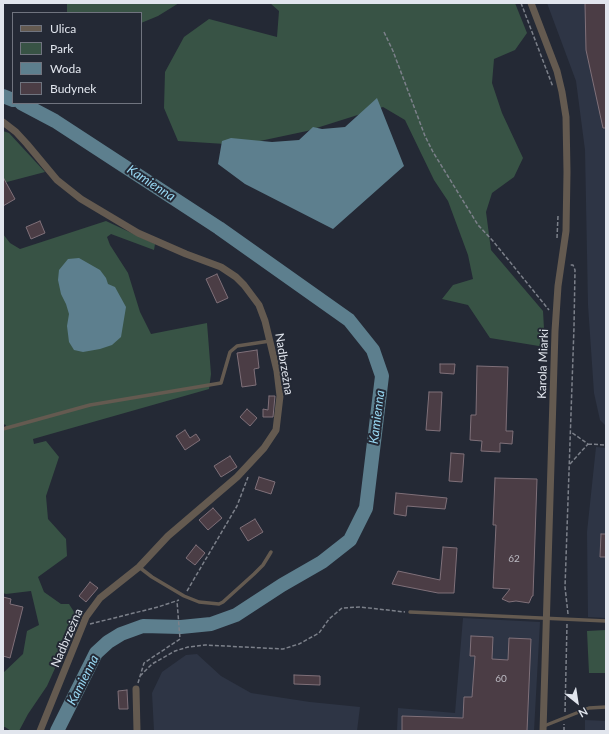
<!DOCTYPE html>
<html>
<head>
<meta charset="utf-8">
<style>
  body { margin:0 }
  #map { position:relative; width:609px; height:734px; overflow:hidden; background:#242935; font-family:Lato,sans-serif }
  canvas { display:block }
  .frame { position:absolute; inset:0; border:4px solid #e1e5ed; pointer-events:none }
  .legend { position:absolute; left:12px; top:12px; width:130px; height:92px; box-sizing:border-box; background:#242935; border:1px solid #70747f; margin:0; padding:5px 7px; list-style:none; font-size:12px; color:#e1e5ed }
  .legend li { display:flex; align-items:center; gap:8px; height:20px }
  .legend b { width:20px; border:1px solid #70747f }
  .north { position:absolute; left:557px; top:682px; width:40px; height:40px; -webkit-text-stroke:3px #242935; paint-order:stroke; rotate:150deg; font-size:11px; font-weight:700; line-height:16px; text-align:center; color:#e1e5ed }
  .north::after { content:''; display:block; margin:auto; width:14px; height:18px; background:#e1e5ed; clip-path:polygon(50% 0,100% 100%,50% 72%,0 100%) }
</style>
</head>
<body>
<div id="map">
<canvas width="609" height="734"></canvas>
<div class="frame"></div>
<ul class="legend">
<li><b style="height:5px;background:#645a50"></b>Ulica</li>
<li><b style="height:11px;background:#385345"></b>Park</li>
<li><b style="height:11px;background:#5d7f8e"></b>Woda</li>
<li><b style="height:11px;background:#4b3d45"></b>Budynek</li>
</ul>
<div class="north">N</div>
</div>
<script>
const context = document.querySelector('canvas').getContext('2d');
context.lineJoin = 'round';
function fillPath(path, color) {
  context.fillStyle = color;
  context.fill(path, 'evenodd');
}
function toPath(rows) {
  const path = new Path2D();
  for (const r of rows) {
    path.moveTo(r[0], r[1]);
    for (let i = 2; i < r.length; i += 2) path.lineTo(r[i], r[i + 1]);
  }
  return path;
}
function stroke(path, color, width, dash) {
  context.strokeStyle = color;
  context.lineWidth = width;
  context.lineCap = dash ? 'butt' : 'round';
  context.setLineDash(dash || []);
  context.stroke(path);
}
function label(font, color, halo, rows, align = 'center') {
  context.font = font + ' Lato,sans-serif';
  context.lineWidth = 4;
  context.setLineDash([]);
  context.textBaseline = 'middle';
  context.strokeStyle = halo;
  context.fillStyle = color;
  for (const [text, x, y, turn = 0] of rows) {
    context.save();
    context.translate(x, y);
    context.rotate((+turn || 0) * Math.PI / 180);
    context.textAlign = isNaN(turn) ? turn : align;
    if (halo) context.strokeText(text, 0, 0);
    context.fillText(text, 0, 0);
    context.restore();
  }
}
fillPath(toPath([
  [547,3,606,3,606,426,600,420,594,393,588,305,585,150,576,81],
  [596,447,606,448,606,618,588,617,587,532],
  [463,618,540,622,534,731,397,731,398,708,455,713],
  [197,654,221,676,251,693,310,702,360,707,357,731,154,731,152,693,162,672,186,655],
  [585,720,606,721,606,731,585,731]
]), '#2e3545');
fillPath(toPath([
  [67,3,179,3,158,16,141,23,141,13,67,13],
  [270,3,515,3,527,33,515,50,494,59,492,83,502,113,523,158,514,177,492,193,486,212,491,250,543,311,545,347,490,338,468,305,442,299,453,285,473,279,468,255,448,201,434,180,405,120,383,107,307,131,241,145,178,141,164,108,165,72,184,37,209,19,277,37,279,11],
  [3,131,9,133,45,172,3,183],
  [106,221,155,244,154,250,111,234,107,237,110,245,128,273,140,312,151,334,207,323,211,374,209,389,33,439,34,444,46,441,59,457,46,496,48,519,66,539,67,556,38,577,44,592,61,604,69,604,76,615,66,644,47,686,28,714,19,731,11,731,5,727,3,727,3,673,23,654,27,631,39,625,31,591,6,594,3,593,3,433,6,425,3,424,3,234,10,243,20,249],
  [606,630,606,673,589,673,587,631]
]), '#385345');
fillPath(toPath([
  [377,98,404,166,333,229,245,184,218,164,222,141,231,138,272,142,299,140,313,127,322,129,345,127],
  [79,258,100,270,106,278,108,284,115,287,126,307,121,337,112,345,100,349,83,352,74,350,69,342,67,326,69,314,66,304,61,294,58,280,59,270,68,259]
]), '#5d7f8e');
stroke(toPath([
  [3,96,13,100],
  [21,103,55,121,219,228,349,320,373,350,382,376,366,508,350,540,322,562,282,585,236,615,211,624,181,627,143,626,121,634,108,642,96,653,57,731]
]), '#5d7f8e', 14);
const building = toPath([
  [585,3,606,3,606,128,603,128,586,50,585,3],
  [3,177,15,199,3,206,3,177],
  [40,221,45,233,31,239,26,227,40,221],
  [217,274,228,298,217,303,206,279,217,274],
  [257,350,259,368,254,369,256,385,242,387,237,353,257,350],
  [440,364,455,364,454,374,440,373,440,364],
  [477,366,508,367,506,431,513,431,512,444,500,443,500,452,481,451,482,441,470,440,471,415,476,415,477,366],
  [429,392,442,392,440,431,426,430,429,392],
  [269,396,275,396,273,417,263,417,263,409,268,410,269,396],
  [247,409,257,418,250,426,240,417,247,409],
  [185,430,190,438,196,434,200,440,185,450,176,436,185,430],
  [451,453,464,454,462,482,449,481,451,453],
  [230,456,237,467,221,477,214,466,230,456],
  [259,477,275,482,271,494,255,489,259,477],
  [495,478,537,479,533,596,532,596,529,603,516,601,509,602,502,599,510,589,493,588,496,525,493,525,495,478],
  [396,493,447,498,445,509,407,506,406,516,394,514,396,493],
  [213,508,222,518,208,530,199,520,213,508],
  [255,519,263,532,248,541,240,528,255,519],
  [601,534,606,534,606,557,600,557,601,534],
  [196,545,205,553,195,565,186,558,196,545],
  [443,547,457,548,454,593,438,593,392,584,398,571,440,580,443,547],
  [90,582,98,588,86,602,79,596,90,582],
  [3,597,11,599,10,604,23,607,10,658,3,656,3,597],
  [471,636,493,637,492,659,508,660,509,638,531,639,527,731,402,731,402,716,463,718,464,697,472,697,475,656,470,656,471,636],
  [294,675,320,676,320,685,294,684,294,675],
  [127,690,128,709,119,709,118,691,127,690]
]);
fillPath(building, '#4b3d45');
stroke(building, '#7f7079', 1);
stroke(toPath([
  [521,3,553,87],
  [384,32,393,51,425,136,433,152,478,225,493,241,549,310],
  [557,238,558,216],
  [588,444,606,445],
  [570,464,588,444,571,432],
  [187,591,237,506,248,477],
  [568,614,565,587,574,327,575,270,573,265,569,265],
  [90,624,158,607,179,600],
  [140,676,152,664,175,651,188,647,205,645,283,649,299,644,319,633,329,619,342,608,360,607,405,612],
  [138,683,144,663,180,639,177,601],
  [565,712,567,624],
  [564,731,564,724]
]), '#7c808a', 1.5, [4, 2]);
stroke(toPath([
  [3,429,90,405,221,383,230,352,237,346,270,341],
  [139,567,152,577,184,596,199,602,219,604,223,602,254,574,263,565,271,552],
  [410,612,606,621],
  [544,726,589,708,606,707]
]), '#645a50', 3.5);
stroke(toPath([
  [531,3,557,71,562,92,566,117,567,172,566,231,558,286,555,331,543,731],
  [3,122,16,132,27,144,57,180,81,199,138,233,186,254,221,267,236,277,244,285,259,305,265,321,277,371,280,396,276,430,264,448,237,477,168,536,139,567,100,598,86,617,40,731],
  [136,689,137,731]
]), '#645a50', 7);
label('10px', '#bcbbc3', null, [
  ["62",514,559],
  ["60",501,679]
]);
label('12px', '#e1e5ed', '#242935', [
  ["Nadbrzeżna",284,364,81],
  ["Karola Miarki",543,364,-88],
  ["Nadbrzeżna",67,638,-67]
]);
label('italic 13px', '#98d8f3', '#242935', [
  ["Kamienna",151,183,33],
  ["Kamienna",377,417,-83],
  ["Kamienna",83,680,-63]
]);
</script>
</body>
</html>
